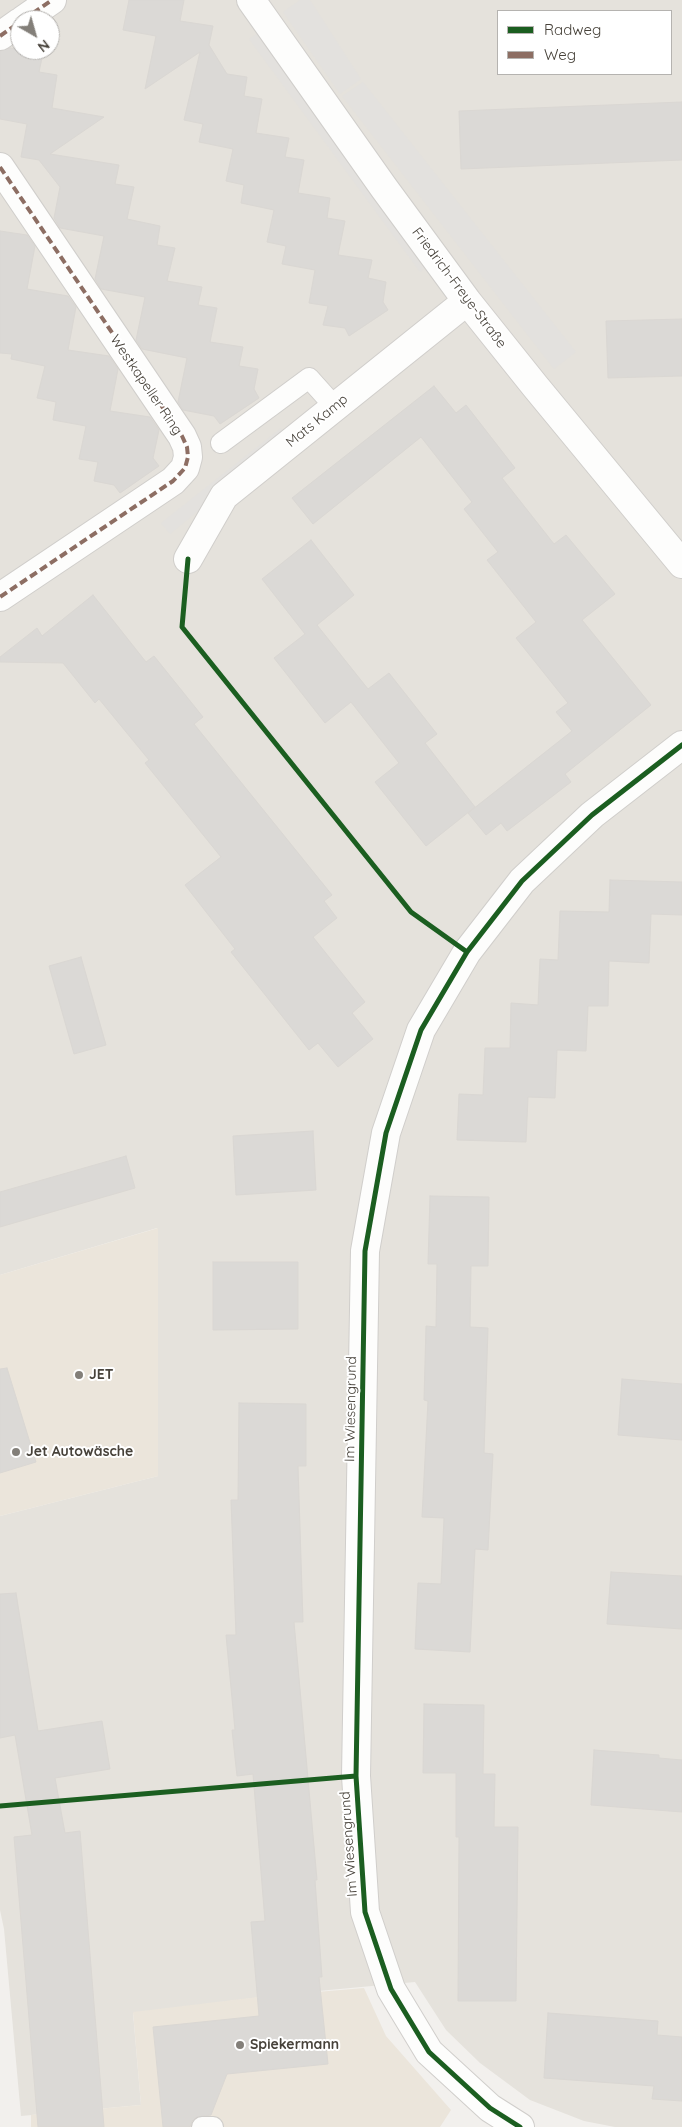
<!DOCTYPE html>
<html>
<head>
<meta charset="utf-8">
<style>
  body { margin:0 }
  #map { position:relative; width:682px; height:2127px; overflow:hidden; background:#f2f0ed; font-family:Quicksand,sans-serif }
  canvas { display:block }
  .legend { position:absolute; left:497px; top:10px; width:175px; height:65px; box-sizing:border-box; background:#fff; border:1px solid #b5b3b0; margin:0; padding:6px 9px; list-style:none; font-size:15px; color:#47423a }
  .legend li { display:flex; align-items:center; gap:10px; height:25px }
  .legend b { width:25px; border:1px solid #b5b3b0 }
  .north { position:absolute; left:10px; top:10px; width:50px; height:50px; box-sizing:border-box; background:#fff; border:1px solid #b5b3b0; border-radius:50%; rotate:142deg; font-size:14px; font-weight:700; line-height:20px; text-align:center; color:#47423a }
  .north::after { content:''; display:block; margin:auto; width:18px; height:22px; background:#837f79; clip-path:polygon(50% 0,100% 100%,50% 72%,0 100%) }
</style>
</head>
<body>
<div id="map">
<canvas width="682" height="2127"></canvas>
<ul class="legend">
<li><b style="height:6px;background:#1b5e20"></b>Radweg</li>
<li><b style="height:6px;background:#8d6e63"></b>Weg</li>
</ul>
<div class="north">N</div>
</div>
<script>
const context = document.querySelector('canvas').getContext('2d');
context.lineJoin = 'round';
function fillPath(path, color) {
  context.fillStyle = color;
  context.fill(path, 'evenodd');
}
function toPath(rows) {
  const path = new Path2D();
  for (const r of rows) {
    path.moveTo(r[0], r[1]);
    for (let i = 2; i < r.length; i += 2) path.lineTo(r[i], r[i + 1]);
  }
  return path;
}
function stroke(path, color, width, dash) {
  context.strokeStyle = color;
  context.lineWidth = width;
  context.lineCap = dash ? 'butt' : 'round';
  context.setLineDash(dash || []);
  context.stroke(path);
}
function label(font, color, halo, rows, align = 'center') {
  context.font = font + ' Quicksand,sans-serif';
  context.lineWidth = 4;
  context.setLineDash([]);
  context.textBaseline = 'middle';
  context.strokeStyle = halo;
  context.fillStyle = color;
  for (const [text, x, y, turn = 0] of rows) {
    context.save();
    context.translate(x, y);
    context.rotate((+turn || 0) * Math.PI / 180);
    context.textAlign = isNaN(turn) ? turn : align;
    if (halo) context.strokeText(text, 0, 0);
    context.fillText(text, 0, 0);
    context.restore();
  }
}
fillPath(toPath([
  [0,0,682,0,682,2127,615,2127,584,2121,530,2100,480,2063,446,2030,415,1982,286,1994,133,2013,141,2105,21,2116,4,1929,0,1910,0,1516,158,1476,157,1228,0,1275],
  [498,11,671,11,671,74,498,74],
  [20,20,50,20,50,50,20,50]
]), '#e5e2dc');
fillPath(toPath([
  [158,1228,158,1476,0,1516,0,1275],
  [364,1988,386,2036,451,2110,440,2127,31,2127,31,2115,141,2105,133,2012,258,1997]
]), '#ebe5db');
fillPath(toPath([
  [300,0,310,0,361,79,340,94,283,12],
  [261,31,430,264,420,272,249,39],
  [363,82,576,352,554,369,342,96],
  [281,428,289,437,170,534,161,523]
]), '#e3e1de');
const building = toPath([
  [129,0,184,0,180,21,213,26,209,45,227,74,247,77,244,96,262,99,256,133,289,138,285,157,304,160,298,193,330,198,327,218,345,221,338,255,372,260,368,278,386,282,383,302,388,310,349,336,345,328,323,325,328,306,309,303,315,270,282,264,286,246,267,242,274,210,241,203,244,185,226,181,233,149,199,142,203,124,184,120,200,52,145,89,156,36,123,30,129,0],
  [10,48,43,53,39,72,57,75,52,108,104,117,50,154,119,165,115,184,134,187,127,219,160,226,157,245,175,248,167,281,202,287,198,305,217,308,210,342,243,347,239,366,258,369,254,389,259,398,220,424,214,416,183,410,178,402,187,358,142,349,136,340,145,297,101,289,95,279,104,236,60,228,54,218,60,187,39,160,21,157,27,124,0,119,0,51,10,48],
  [682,102,682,160,461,169,459,111,682,102],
  [0,231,27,235,35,246,27,289,68,296,76,307,68,350,109,356,118,369,110,411,150,417,159,430,153,458,159,466,120,493,114,485,94,481,98,462,79,459,86,426,53,420,56,402,37,398,45,366,11,359,12,354,0,353,0,231],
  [682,319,682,376,608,378,606,321,682,319],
  [434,386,456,413,466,405,515,468,502,478,554,544,566,535,615,594,582,620,651,705,565,774,571,782,507,831,501,823,486,835,468,813,572,731,556,712,568,703,516,638,536,622,487,560,498,552,464,509,472,502,421,437,313,524,292,498,434,386],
  [311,540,354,595,317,625,368,689,389,673,437,734,425,743,475,807,426,846,375,782,399,763,351,702,325,723,274,658,305,634,262,579,311,540],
  [93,595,146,662,154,656,203,717,194,724,332,895,324,901,337,918,313,937,365,1002,352,1013,373,1039,338,1067,318,1043,309,1050,231,952,235,949,185,885,221,857,145,763,149,760,99,699,95,703,63,663,0,662,0,657,37,628,42,636,93,595],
  [610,880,682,882,682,915,651,914,649,963,609,961,608,1006,588,1006,586,1051,557,1050,555,1098,528,1097,526,1142,457,1140,459,1094,483,1095,485,1048,510,1048,511,1003,538,1005,540,959,558,960,560,911,609,912,610,880],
  [81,957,106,1045,74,1054,49,966,81,957],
  [313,1131,316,1190,236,1195,233,1136,313,1131],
  [126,1156,135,1188,0,1227,0,1192,126,1156],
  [430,1196,489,1197,488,1266,471,1266,470,1327,488,1328,484,1453,493,1454,488,1550,475,1549,470,1652,415,1649,418,1583,441,1584,444,1518,422,1517,428,1401,424,1400,426,1326,436,1327,437,1264,428,1264,430,1196],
  [213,1262,298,1262,298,1329,213,1330,213,1262],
  [7,1368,36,1462,0,1473,0,1369,7,1368],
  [622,1379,682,1384,682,1440,618,1435,622,1379],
  [239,1403,306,1404,306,1466,298,1466,303,1622,294,1622,317,1880,315,1880,322,1977,319,1977,328,2064,227,2074,211,2115,197,2117,192,2121,190,2127,163,2127,153,2027,259,2016,251,1922,265,1921,253,1774,237,1776,232,1730,235,1730,226,1635,236,1635,231,1500,238,1500,239,1403],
  [611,1572,682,1576,682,1629,607,1624,611,1572],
  [16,1593,38,1731,102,1721,110,1769,55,1778,65,1833,80,1831,104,2127,38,2127,14,1837,32,1835,15,1735,0,1738,0,1594,16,1593],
  [424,1704,484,1705,483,1774,495,1774,494,1827,518,1827,516,2001,458,2001,459,1837,456,1837,456,1773,423,1773,424,1704],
  [594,1750,659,1755,659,1758,682,1760,682,1812,591,1805,594,1750],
  [548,2013,658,2021,657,2035,682,2037,682,2101,652,2099,654,2086,544,2078,548,2013]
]);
fillPath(building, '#dbd9d6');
stroke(building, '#dad7d3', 1);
const lane = toPath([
  [221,443,309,378,335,407],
  [202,2127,213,2127]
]);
const street = toPath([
  [251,0,384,188,467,301,535,386,682,564],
  [23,20,52,0],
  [0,36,20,22],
  [0,167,182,436,187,447,188,457,185,468,173,481,0,597],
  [188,559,224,496,467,301],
  [520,2127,490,2108,429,2052,391,1989,365,1912,356,1776,365,1251,386,1133,421,1030,467,952,522,881,592,815,682,745]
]);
stroke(lane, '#d0cecb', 22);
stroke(street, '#d0cecb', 30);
stroke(lane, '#fdfdfc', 20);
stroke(street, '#fdfdfc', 28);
stroke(toPath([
  [23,20,52,0],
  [0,36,20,22],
  [0,167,182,436,187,447,188,457,185,468,173,481,0,597]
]), '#8d6e63', 4, [8, 4]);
stroke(toPath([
  [188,559,182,627,411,912,467,952],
  [0,1806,356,1776],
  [520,2127,490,2108,429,2052,391,1989,365,1912,356,1776,365,1251,386,1133,421,1030,467,952,522,881,592,815,682,745]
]), '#1b5e20', 5);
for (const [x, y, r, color] of [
  [79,1375,5,"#837f79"],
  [16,1452,5,"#837f79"],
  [240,2045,5,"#837f79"]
]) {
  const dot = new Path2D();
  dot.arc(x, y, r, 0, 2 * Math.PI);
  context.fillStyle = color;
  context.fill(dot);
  stroke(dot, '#fff', 2);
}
label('14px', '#47423a', '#fff', [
  ["Friedrich-Freye-Straße",459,288,53],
  ["Westkapeller Ring",146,385,56],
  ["Mats Kamp",317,421,-39],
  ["Im Wiesengrund",351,1409,-89],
  ["Im Wiesengrund",349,1844,-94]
]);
label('bold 14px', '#47423a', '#fff', [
  ["JET",89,1375],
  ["Jet Autowäsche",26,1452],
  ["Spiekermann",250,2045]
], 'left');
</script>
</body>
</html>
